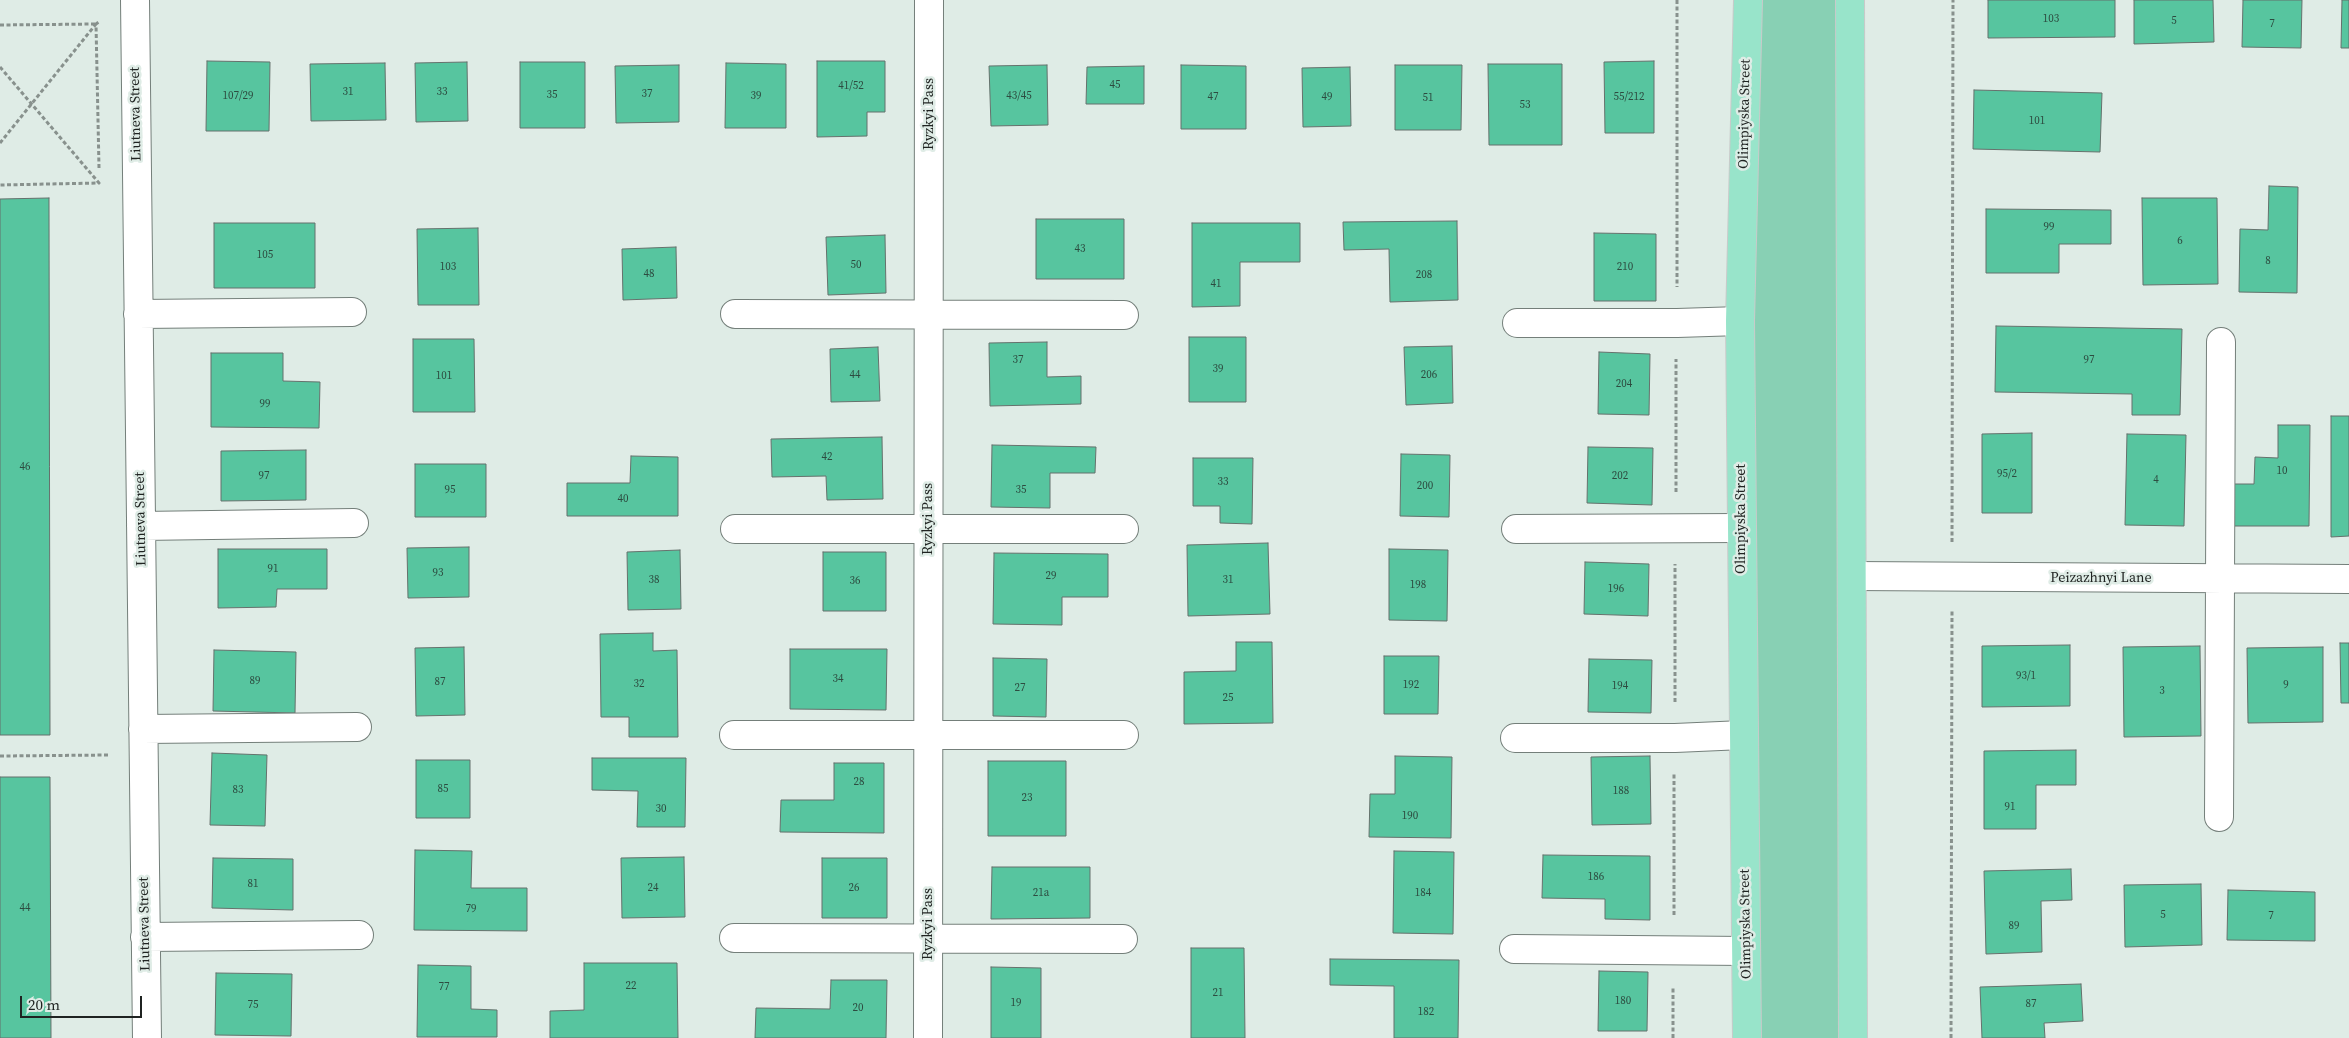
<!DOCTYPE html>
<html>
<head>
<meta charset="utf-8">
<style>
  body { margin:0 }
  #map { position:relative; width:2349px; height:1038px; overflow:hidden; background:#dfece6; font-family:"Source Serif 4",serif }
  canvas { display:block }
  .scale { position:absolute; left:20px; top:996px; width:122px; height:22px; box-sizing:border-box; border:2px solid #1f2321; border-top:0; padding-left:6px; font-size:15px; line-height:18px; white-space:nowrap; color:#1f2321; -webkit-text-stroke:4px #dfece6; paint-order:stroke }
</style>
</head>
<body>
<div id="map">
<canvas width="2349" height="1038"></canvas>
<div class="scale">20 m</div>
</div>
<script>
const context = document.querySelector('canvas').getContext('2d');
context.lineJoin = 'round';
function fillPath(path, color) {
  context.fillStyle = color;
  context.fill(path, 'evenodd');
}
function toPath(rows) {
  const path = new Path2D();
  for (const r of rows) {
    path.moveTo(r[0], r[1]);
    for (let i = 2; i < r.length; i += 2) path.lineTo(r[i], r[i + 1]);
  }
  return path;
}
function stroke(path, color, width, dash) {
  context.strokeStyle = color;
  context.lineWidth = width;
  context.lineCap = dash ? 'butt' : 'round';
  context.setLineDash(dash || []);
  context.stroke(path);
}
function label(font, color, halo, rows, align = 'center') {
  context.font = font + ' "Source Serif 4",serif';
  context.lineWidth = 5;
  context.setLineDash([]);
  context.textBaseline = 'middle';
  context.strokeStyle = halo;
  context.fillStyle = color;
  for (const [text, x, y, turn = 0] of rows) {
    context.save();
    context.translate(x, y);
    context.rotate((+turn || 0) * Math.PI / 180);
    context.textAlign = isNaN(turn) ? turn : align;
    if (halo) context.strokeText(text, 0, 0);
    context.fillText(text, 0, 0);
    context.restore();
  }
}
fillPath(toPath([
  [1741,0,1849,0,1849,1038,1746,1038]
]), '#88d0b4');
const building = toPath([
  [1988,0,2115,0,2115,37,1988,38,1988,0],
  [2134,0,2213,0,2214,42,2134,44,2134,0],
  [2243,0,2302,0,2301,48,2242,47,2243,0],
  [2342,0,2349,0,2349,48,2341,48,2342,0],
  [207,61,270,62,269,131,206,131,207,61],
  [817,61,885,61,885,112,867,112,867,136,817,137,817,61],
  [1654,61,1654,133,1605,133,1604,62,1654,61],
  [467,62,468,121,416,122,415,63,467,62],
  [520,62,585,62,585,128,520,128,520,62],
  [385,63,386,120,311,121,310,64,385,63],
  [726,63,786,64,786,128,725,128,726,63],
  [1488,64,1562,64,1562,145,1489,145,1488,64],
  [679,65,679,122,616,123,615,66,679,65],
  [1047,65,1048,125,991,126,989,66,1047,65],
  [1181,65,1246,66,1246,129,1181,129,1181,65],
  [1395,65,1462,65,1461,130,1395,130,1395,65],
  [1144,66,1144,104,1086,104,1087,67,1144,66],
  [1350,67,1351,126,1303,127,1302,68,1350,67],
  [1974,90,2102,93,2100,152,1973,149,1974,90],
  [2269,186,2298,187,2297,293,2239,292,2240,229,2268,230,2269,186],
  [49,198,50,735,0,735,0,199,49,198],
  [2142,198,2217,198,2218,284,2143,285,2142,198],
  [1986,209,2111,210,2111,244,2059,244,2059,273,1986,273,1986,209],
  [1036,219,1124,219,1124,279,1036,279,1036,219],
  [1457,221,1458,300,1390,302,1389,249,1344,250,1343,222,1457,221],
  [214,223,315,223,315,288,214,288,214,223],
  [1192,223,1300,223,1300,262,1240,262,1240,306,1192,307,1192,223],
  [478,228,479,305,418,305,417,229,478,228],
  [1594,233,1656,234,1656,301,1594,301,1594,233],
  [885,235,886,293,828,295,826,237,885,235],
  [676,247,677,298,623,300,622,249,676,247],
  [1996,326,2182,329,2180,415,2132,415,2132,394,1995,392,1996,326],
  [1189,337,1246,337,1246,402,1189,402,1189,337],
  [413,339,474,339,475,412,413,412,413,339],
  [1047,342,1047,377,1081,376,1081,404,990,406,989,343,1047,342],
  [1452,346,1453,403,1406,405,1404,347,1452,346],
  [878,347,880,401,831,402,830,349,878,347],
  [1599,352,1650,354,1649,415,1598,414,1599,352],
  [211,353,283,353,283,381,320,382,319,428,211,427,211,353],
  [2331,416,2349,416,2349,536,2331,537,2331,416],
  [2278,425,2310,425,2309,526,2234,526,2234,484,2254,484,2255,457,2278,458,2278,425],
  [2032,433,2032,513,1982,513,1982,434,2032,433],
  [2127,434,2186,435,2184,526,2125,525,2127,434],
  [882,437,883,499,827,500,826,476,772,477,771,439,882,437],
  [992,445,1096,447,1095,473,1050,473,1050,508,991,507,992,445],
  [1588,447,1653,448,1652,505,1587,503,1588,447],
  [306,450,306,500,221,501,221,451,306,450],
  [1401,454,1450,455,1449,517,1400,516,1401,454],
  [631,456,678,457,678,516,567,516,567,483,630,483,631,456],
  [1193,458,1253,458,1252,524,1220,523,1220,506,1193,506,1193,458],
  [415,464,486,464,486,517,415,517,415,464],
  [1268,543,1270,614,1188,616,1187,545,1268,543],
  [469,547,469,597,408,598,407,548,469,547],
  [218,549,327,549,327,589,277,589,276,607,218,608,218,549],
  [1389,549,1448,550,1447,621,1389,620,1389,549],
  [680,550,681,609,628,610,627,552,680,550],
  [823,552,886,552,886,611,823,611,823,552],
  [994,553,1108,554,1108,597,1062,597,1062,625,993,624,994,553],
  [1585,562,1649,564,1648,616,1584,614,1585,562],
  [653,633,653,651,677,650,678,737,629,737,629,717,601,717,600,634,653,633],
  [1236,642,1272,642,1273,723,1184,724,1184,672,1236,671,1236,642],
  [2340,643,2349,643,2349,703,2341,703,2340,643],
  [2070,645,2070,706,1982,707,1982,646,2070,645],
  [2200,646,2201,736,2124,737,2123,647,2200,646],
  [464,647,465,715,416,716,415,648,464,647],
  [2323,647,2323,722,2248,723,2247,648,2323,647],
  [790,649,887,649,886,710,790,709,790,649],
  [214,650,296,652,295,713,213,711,214,650],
  [1384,656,1439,656,1438,714,1384,714,1384,656],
  [993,658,1047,659,1046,717,993,716,993,658],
  [1589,659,1652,660,1651,713,1588,712,1589,659],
  [2076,750,2076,785,2036,785,2036,829,1984,829,1984,751,2076,750],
  [212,753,267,755,265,826,210,825,212,753],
  [1395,756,1452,757,1451,838,1369,837,1370,794,1395,794,1395,756],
  [1650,756,1651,824,1592,825,1591,757,1650,756],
  [592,758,686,758,685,827,637,827,638,791,592,790,592,758],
  [416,760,470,760,470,818,416,818,416,760],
  [988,761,1066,761,1066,836,988,836,988,761],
  [834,763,884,763,884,833,780,832,781,800,834,800,834,763],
  [0,777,50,777,51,1038,0,1038,0,777],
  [415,850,472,851,471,888,527,888,527,931,414,930,415,850],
  [1394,851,1454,852,1453,934,1393,933,1394,851],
  [1543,855,1650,856,1650,920,1605,919,1605,899,1542,898,1543,855],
  [684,857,685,917,622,918,621,858,684,857],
  [213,858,293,859,293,910,212,908,213,858],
  [822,858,887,858,887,918,822,918,822,858],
  [992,867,1090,867,1090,918,991,919,992,867],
  [2071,869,2072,900,2041,901,2042,952,1986,954,1984,871,2071,869],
  [2201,884,2202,945,2125,947,2124,885,2201,884],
  [2228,890,2315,892,2315,941,2227,940,2228,890],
  [1191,948,1244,948,1245,1038,1191,1038,1191,948],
  [1330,959,1459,960,1458,1038,1394,1038,1394,986,1330,985,1330,959],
  [584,963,677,963,678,1038,550,1038,550,1011,584,1010,584,963],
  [418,965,471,966,471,1009,497,1010,497,1037,417,1037,418,965],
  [991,967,1041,968,1041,1038,991,1038,991,967],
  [1599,971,1648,972,1647,1031,1598,1031,1599,971],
  [216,973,292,974,291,1036,215,1035,216,973],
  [831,980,887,980,886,1038,755,1038,756,1008,830,1009,831,980],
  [2081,984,2083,1021,2044,1023,2045,1038,1982,1038,1980,987,2081,984]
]);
fillPath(building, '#57c59f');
stroke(building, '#65716c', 1);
const minor = toPath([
  [135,0,147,1038],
  [138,314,352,312],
  [735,314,1124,315],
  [1517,323,1677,323,1740,321],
  [141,526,354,523],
  [735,529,1124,529],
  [1516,529,1741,528],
  [1853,576,2349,579],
  [143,729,357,727],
  [734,735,1124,735],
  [1515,738,1675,738,1743,735],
  [2219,817,2221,342],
  [145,937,359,935],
  [734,938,1123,939],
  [1514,949,1746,951],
  [928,1038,929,0]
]);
const major = toPath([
  [1850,0,1853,1038],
  [1747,1038,1740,321,1748,0]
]);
stroke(minor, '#747f7a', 30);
stroke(major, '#c9caca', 30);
stroke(toPath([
  [1677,0,1677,287],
  [0,25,96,24],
  [0,67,99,183,0,185],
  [0,143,96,24],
  [99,168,96,24,100,21],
  [1676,492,1676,359],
  [1952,542,1953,0],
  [1675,702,1675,564],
  [0,756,109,755],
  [1674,915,1674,774],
  [1673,1038,1673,986],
  [1951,1038,1952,611]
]), '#88918d', 3, [4, 2.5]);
stroke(minor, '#fff', 28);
stroke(major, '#98e4ca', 28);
label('11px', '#2d4c40', null, [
  ["103",2051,19],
  ["5",2174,21],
  ["7",2272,24],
  ["45",1115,85],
  ["41/52",851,86],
  ["31",348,92],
  ["33",442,92],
  ["37",647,94],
  ["35",552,95],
  ["107/29",238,96],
  ["39",756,96],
  ["43/45",1019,96],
  ["47",1213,97],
  ["49",1327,97],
  ["55/212",1629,97],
  ["51",1428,98],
  ["53",1525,105],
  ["101",2037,121],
  ["99",2049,227],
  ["6",2180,241],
  ["43",1080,249],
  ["105",265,255],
  ["8",2268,261],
  ["50",856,265],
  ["103",448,267],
  ["210",1625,267],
  ["48",649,274],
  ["208",1424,275],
  ["41",1216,284],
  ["37",1018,360],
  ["97",2089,360],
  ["39",1218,369],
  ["44",855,375],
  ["206",1429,375],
  ["101",444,376],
  ["204",1624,384],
  ["99",265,404],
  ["42",827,457],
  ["46",25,467],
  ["10",2282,471],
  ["95/2",2007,474],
  ["97",264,476],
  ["202",1620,476],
  ["4",2156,480],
  ["33",1223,482],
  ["200",1425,486],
  ["95",450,490],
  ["35",1021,490],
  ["40",623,499],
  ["91",273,569],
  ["93",438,573],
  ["29",1051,576],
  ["38",654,580],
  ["31",1228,580],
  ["36",855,581],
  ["198",1418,585],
  ["196",1616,589],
  ["93/1",2026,676],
  ["34",838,679],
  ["89",255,681],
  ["87",440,682],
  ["32",639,684],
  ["192",1411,685],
  ["9",2286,685],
  ["194",1620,686],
  ["27",1020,688],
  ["3",2162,691],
  ["25",1228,698],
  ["28",859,782],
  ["85",443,789],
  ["83",238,790],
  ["188",1621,791],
  ["23",1027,798],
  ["91",2010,807],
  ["30",661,809],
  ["190",1410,816],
  ["186",1596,877],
  ["81",253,884],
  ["24",653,888],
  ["26",854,888],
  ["21а",1041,893],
  ["184",1423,893],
  ["44",25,908],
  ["79",471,909],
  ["5",2163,915],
  ["7",2271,916],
  ["89",2014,926],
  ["22",631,986],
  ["77",444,987],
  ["21",1218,993],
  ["180",1623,1001],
  ["19",1016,1003],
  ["87",2031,1004],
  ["75",253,1005],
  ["20",858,1008],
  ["182",1426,1012]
]);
label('14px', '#1f2321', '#dfece6', [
  ["Liutneva Street",136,114,-91],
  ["Ryzkyi Pass",929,114,-90],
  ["Olimpiyska Street",1745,114,-89],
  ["Liutneva Street",141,519,-91],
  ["Ryzkyi Pass",928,519,-90],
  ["Olimpiyska Street",1741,519,-90],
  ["Peizazhnyi Lane",2101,578],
  ["Liutneva Street",145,924,-91],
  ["Ryzkyi Pass",928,924,-90],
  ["Olimpiyska Street",1746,924,-91]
]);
</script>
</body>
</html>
